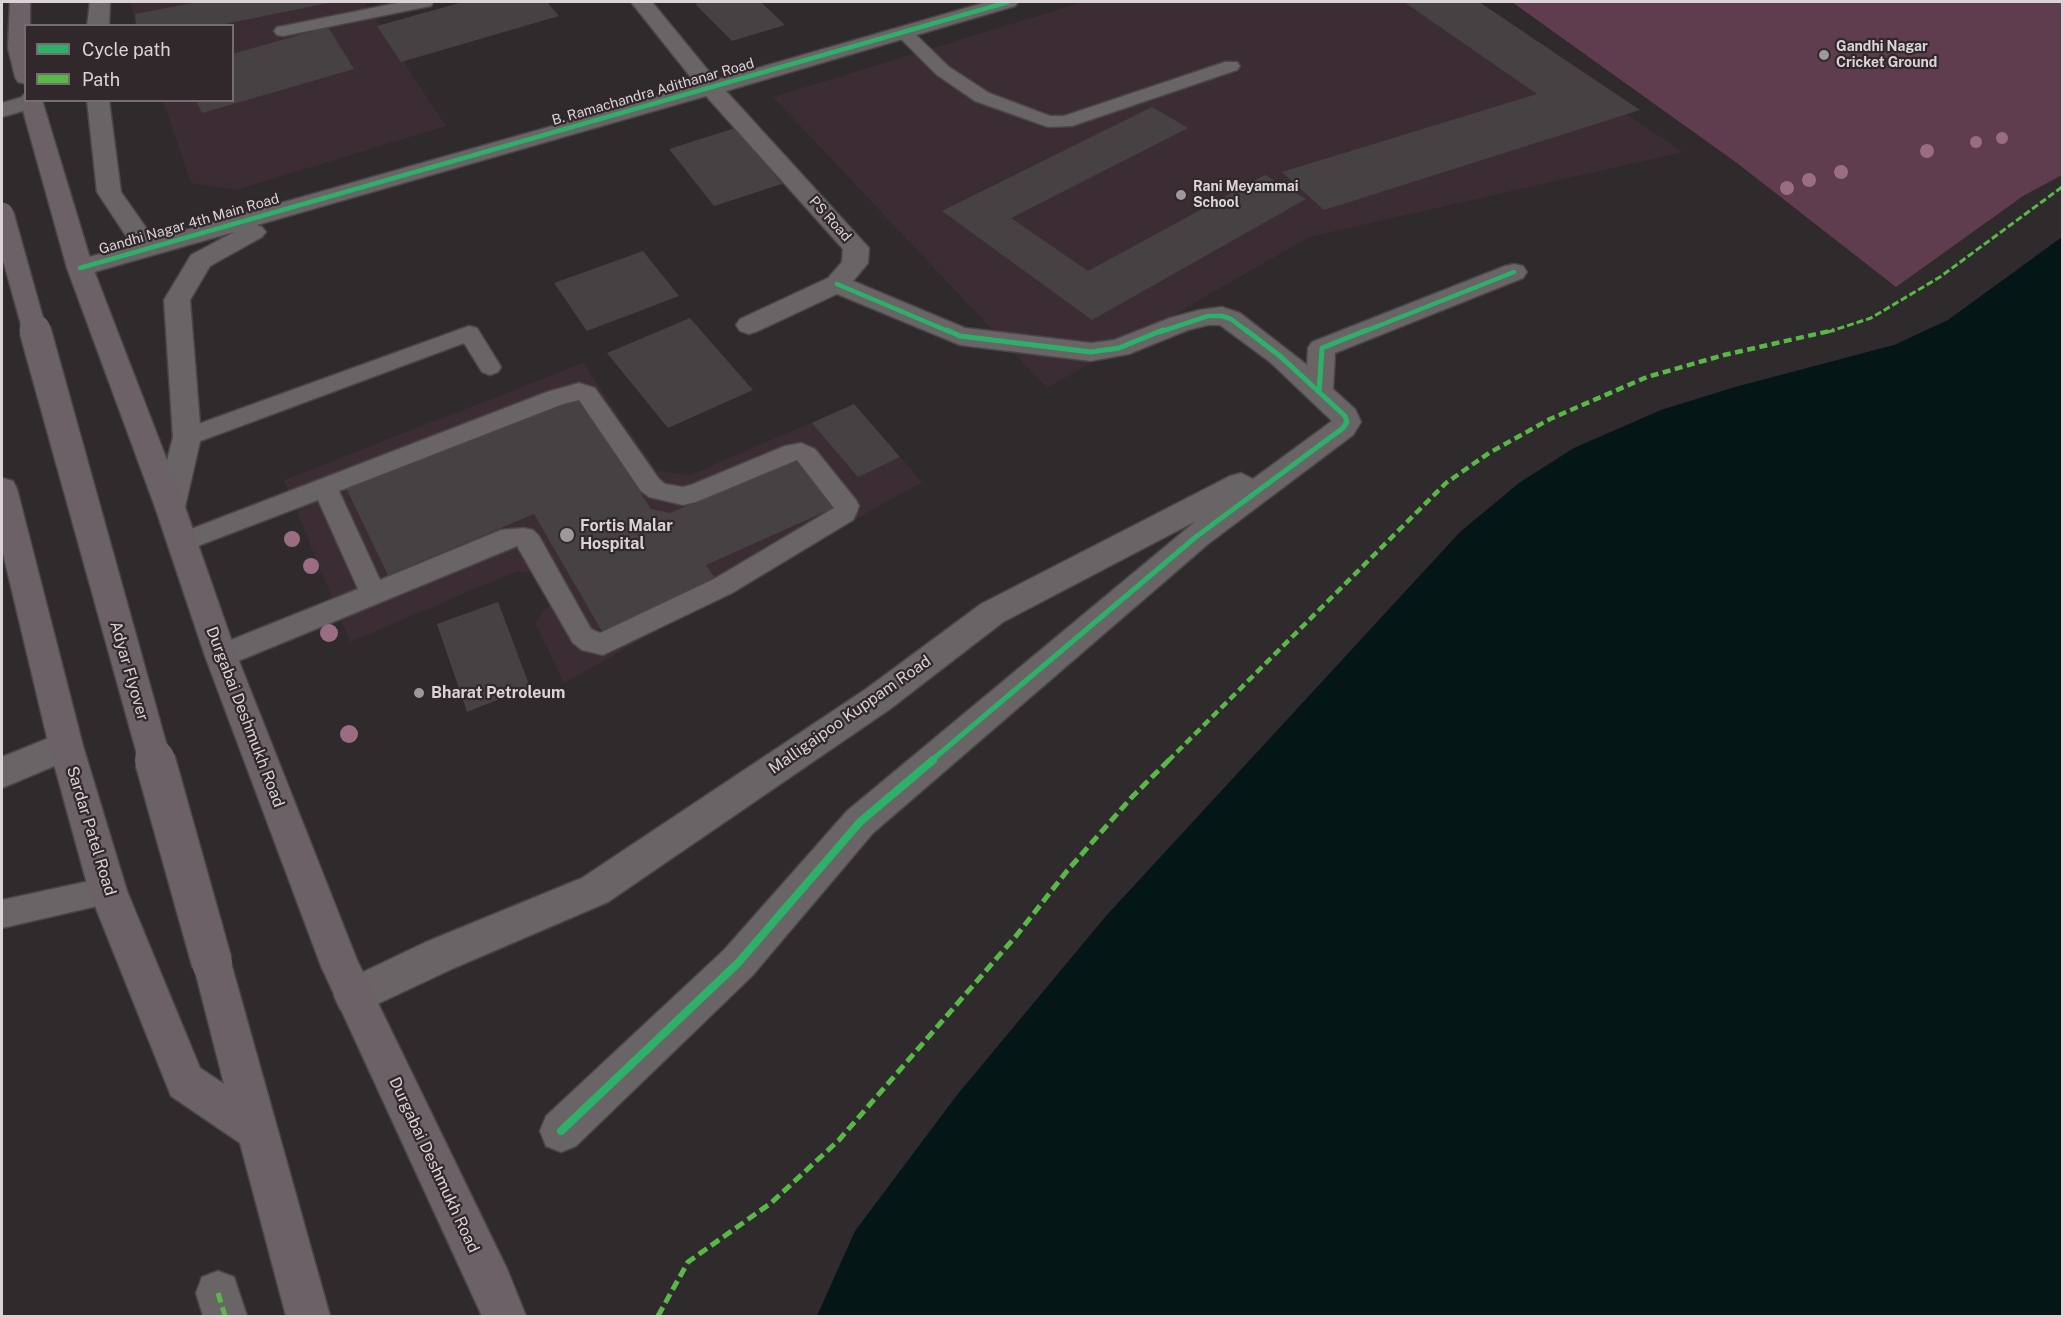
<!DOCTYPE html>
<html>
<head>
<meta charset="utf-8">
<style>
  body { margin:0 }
  #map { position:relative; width:2064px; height:1318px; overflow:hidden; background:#2f2a2c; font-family:"Public Sans",sans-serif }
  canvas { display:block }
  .frame { position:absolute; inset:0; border:3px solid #dad4d6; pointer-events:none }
  .legend { position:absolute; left:24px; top:24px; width:210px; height:78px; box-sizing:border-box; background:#31282c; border:2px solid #756d70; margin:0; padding:8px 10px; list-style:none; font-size:18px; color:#dad4d6 }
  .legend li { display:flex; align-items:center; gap:12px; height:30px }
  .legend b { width:30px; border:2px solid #756d70 }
</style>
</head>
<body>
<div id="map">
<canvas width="2064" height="1318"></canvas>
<div class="frame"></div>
<ul class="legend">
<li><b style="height:8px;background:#2db169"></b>Cycle path</li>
<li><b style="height:8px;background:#58b947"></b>Path</li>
</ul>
</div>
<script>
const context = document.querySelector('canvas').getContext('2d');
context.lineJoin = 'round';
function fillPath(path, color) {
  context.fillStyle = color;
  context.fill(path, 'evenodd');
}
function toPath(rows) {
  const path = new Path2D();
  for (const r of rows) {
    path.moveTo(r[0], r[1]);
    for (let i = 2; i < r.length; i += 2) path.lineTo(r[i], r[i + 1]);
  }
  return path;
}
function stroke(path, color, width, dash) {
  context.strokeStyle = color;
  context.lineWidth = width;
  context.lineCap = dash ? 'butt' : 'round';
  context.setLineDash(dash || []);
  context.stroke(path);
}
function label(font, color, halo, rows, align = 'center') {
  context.font = font + ' "Public Sans",sans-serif';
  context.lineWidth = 4.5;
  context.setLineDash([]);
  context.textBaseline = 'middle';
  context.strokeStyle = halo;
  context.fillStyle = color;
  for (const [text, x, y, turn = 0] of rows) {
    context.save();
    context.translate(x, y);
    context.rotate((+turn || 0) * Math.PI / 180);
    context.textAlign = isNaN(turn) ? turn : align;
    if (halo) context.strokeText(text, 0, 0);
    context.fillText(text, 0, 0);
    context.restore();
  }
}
fillPath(toPath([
  [129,2,364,2,446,126,236,190,191,183,163,101,232,100,232,26,138,25],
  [1083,2,1457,2,1683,152,1309,237,1047,388,773,97],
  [583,363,657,471,690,475,854,404,922,482,564,683,536,624,543,609,554,605,537,573,517,571,350,642,284,480]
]), '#3c2d35');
fillPath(toPath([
  [1512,2,2062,2,2062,175,2023,196,1896,287,1737,163]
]), '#603d4e');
fillPath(toPath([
  [2062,237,2062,1316,817,1316,855,1231,957,1095,1106,916,1460,532,1519,483,1574,448,1661,410,1735,387,1894,345,1948,320]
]), '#041616');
fillPath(toPath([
  [198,2,328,2,328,3,215,26,136,26,135,14],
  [463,2,547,2,559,16,401,62,377,26],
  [703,2,761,2,785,25,732,41,695,4],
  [1404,2,1479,2,1640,110,1324,210,1282,172,1537,94],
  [328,27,354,69,202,113,196,100,232,100,232,54],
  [1152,107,1188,128,1011,218,1088,271,1265,175,1306,199,1092,320,942,211],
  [735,128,782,184,714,206,669,149],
  [643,251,679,296,587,331,554,283],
  [690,318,753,390,668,428,607,353],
  [577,397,651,509,670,513,797,459,833,508,706,565,717,581,603,633,534,514,388,575,346,488],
  [854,404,900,457,858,477,812,423],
  [498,602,530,687,467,712,437,624]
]), '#464244');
const service = toPath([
  [402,2,433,2,431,6,425,7,283,36,277,35,274,31,277,27,283,26,402,2],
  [904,28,910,29,949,67,989,93,1050,116,1064,116,1225,62,1237,62,1240,66,1237,70,1072,126,1048,127,975,101,937,75,895,33,898,29,904,28],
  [469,326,477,328,498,362,501,367,498,372,490,375,482,372,464,343,195,443,187,445,179,443,175,437,179,431,469,326],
  [579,383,595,388,659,479,665,484,683,487,691,485,785,446,801,443,815,449,856,500,859,506,856,514,853,520,732,593,603,655,582,650,573,643,517,546,231,664,221,667,211,664,208,656,211,648,358,589,318,500,182,552,173,550,169,543,173,536,547,392,579,383],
  [579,400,641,491,649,497,683,505,696,502,797,460,834,508,714,579,600,633,591,629,539,536,533,530,524,528,501,530,380,580,339,491,563,404,579,400],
  [108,877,119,881,123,891,119,901,2,928,2,900,108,877]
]);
const pedestrian = toPath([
  [218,1271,234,1277,247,1316,203,1316,196,1293,202,1277,218,1271]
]);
const minor = toPath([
  [90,2,110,2,109,26,87,26,90,2],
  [631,2,652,2,716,80,987,2,1018,2,1015,6,726,91,869,248,868,263,853,281,965,328,1091,343,1114,340,1170,318,1199,310,1222,307,1240,313,1307,365,1308,348,1312,342,1505,266,1514,264,1523,266,1527,272,1523,278,1335,353,1333,389,1355,409,1361,422,1353,435,1208,544,873,833,752,976,576,1146,561,1152,546,1146,540,1131,546,1116,724,950,847,811,1196,521,1003,622,890,709,608,902,454,968,354,1015,340,1009,334,996,340,983,426,942,582,878,866,689,981,604,1230,476,1241,473,1253,479,1332,421,1270,362,1220,325,1208,325,1188,330,1129,354,1091,361,960,345,837,294,758,331,749,334,740,331,736,325,740,319,828,278,842,262,843,249,706,96,257,225,262,227,266,232,262,237,210,266,190,300,201,437,185,507,181,515,170,518,159,515,155,507,173,437,164,300,191,255,234,232,80,276,71,274,67,268,71,262,132,245,97,192,87,100,109,100,121,192,154,239,697,85,631,2],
  [26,96,26,100,43,101,40,106,2,117,2,103,26,96],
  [66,731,78,736,83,746,78,756,2,788,2,757,66,731]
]);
const primary = toPath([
  [10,2,30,2,30,26,26,26,26,84,18,82,15,77,8,48,10,2],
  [23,95,26,95,26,100,42,100,93,268,185,507,237,656,357,960,507,1269,526,1316,482,1316,321,966,205,656,155,507,67,268,20,100,23,95],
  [2,478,13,481,17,489,83,746,127,891,200,1068,224,1084,193,963,198,950,212,945,226,950,231,963,330,1316,286,1316,240,1143,171,1096,89,891,49,746,2,549,2,478]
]);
stroke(service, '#4a4547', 3);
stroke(pedestrian, '#4a4547', 3);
stroke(minor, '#4a4547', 3);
stroke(primary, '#4a4547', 3);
fillPath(service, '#696567');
fillPath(pedestrian, '#696567');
fillPath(minor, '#696567');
fillPath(primary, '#6b6167');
const primaryBridgeFar2 = toPath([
  [2,214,35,332]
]);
const primaryBridgeFar1 = toPath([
  [35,330,155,761]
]);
const primaryBridge = toPath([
  [155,760,212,963]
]);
stroke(primaryBridgeFar2, '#4a4547', 26, []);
stroke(primaryBridgeFar1, '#4a4547', 34, []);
stroke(primaryBridge, '#4a4547', 43, []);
stroke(primaryBridgeFar2, '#6b6167', 23);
stroke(primaryBridgeFar1, '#6b6167', 31);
stroke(primaryBridge, '#6b6167', 40);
stroke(toPath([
  [1828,332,1871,318,1940,277,2062,187]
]), '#58b947', 3, [7, 3]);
stroke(toPath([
  [1168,761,1446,483,1489,453,1550,419,1647,377,1724,355,1834,330]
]), '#58b947', 4.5, [8, 4.5]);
stroke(toPath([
  [218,1293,225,1316],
  [658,1316,688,1262,771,1203,839,1140,1016,936,1067,871,1132,797,1169,760]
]), '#58b947', 5, [10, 5]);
stroke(toPath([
  [80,268,1008,2],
  [837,284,950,332],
  [1160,332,1208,316,1222,316,1231,319,1248,332],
  [1363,332,1514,272]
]), '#2db169', 4.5);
stroke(toPath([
  [947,330,960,336,1091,352,1119,348,1163,330],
  [1246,330,1280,356,1319,392],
  [931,761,1197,536,1343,428,1347,422,1345,416,1319,392,1322,348,1367,330]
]), '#2db169', 5);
stroke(toPath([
  [561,1131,738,963,860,822,933,760]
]), '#2db169', 8);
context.fillStyle = '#9b6d82';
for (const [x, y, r] of [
  [2002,138,6],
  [1976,142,6],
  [1927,151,7],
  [1841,172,7],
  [1809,180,7],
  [1787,188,7],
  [292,539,8],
  [311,566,8],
  [329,633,9],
  [349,734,9]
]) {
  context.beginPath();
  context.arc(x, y, r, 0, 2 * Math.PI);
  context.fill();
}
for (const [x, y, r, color] of [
  [1824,55,6,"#9e989a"],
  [1181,195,6,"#9e989a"],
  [567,535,8,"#9e989a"],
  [419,693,6,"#9e989a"]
]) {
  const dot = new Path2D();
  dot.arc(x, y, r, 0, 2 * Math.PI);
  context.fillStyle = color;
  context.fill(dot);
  stroke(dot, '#31282c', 2);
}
label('bold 14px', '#dad4d6', '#31282c', [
  ["Gandhi Nagar",1836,47],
  ["Cricket Ground",1836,63],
  ["Rani Meyammai",1193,187],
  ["School",1193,203]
], 'left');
label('14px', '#dad4d6', '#31282c', [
  ["B. Ramachandra Adithanar Road",653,92,-16],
  ["PS Road",830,219,48],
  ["Gandhi Nagar 4th Main Road",189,224,-16]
]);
label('bold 16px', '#dad4d6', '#31282c', [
  ["Fortis Malar",580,526],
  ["Hospital",580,544],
  ["Bharat Petroleum",431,693]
], 'left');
label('16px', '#dad4d6', '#31282c', [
  ["Adyar Flyover",129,671,74],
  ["Malligaipoo Kuppam Road",850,715,-35],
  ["Durgabai Deshmukh Road",245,717,69],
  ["Sardar Patel Road",91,831,73],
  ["Durgabai Deshmukh Road",434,1165,65]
]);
</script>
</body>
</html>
